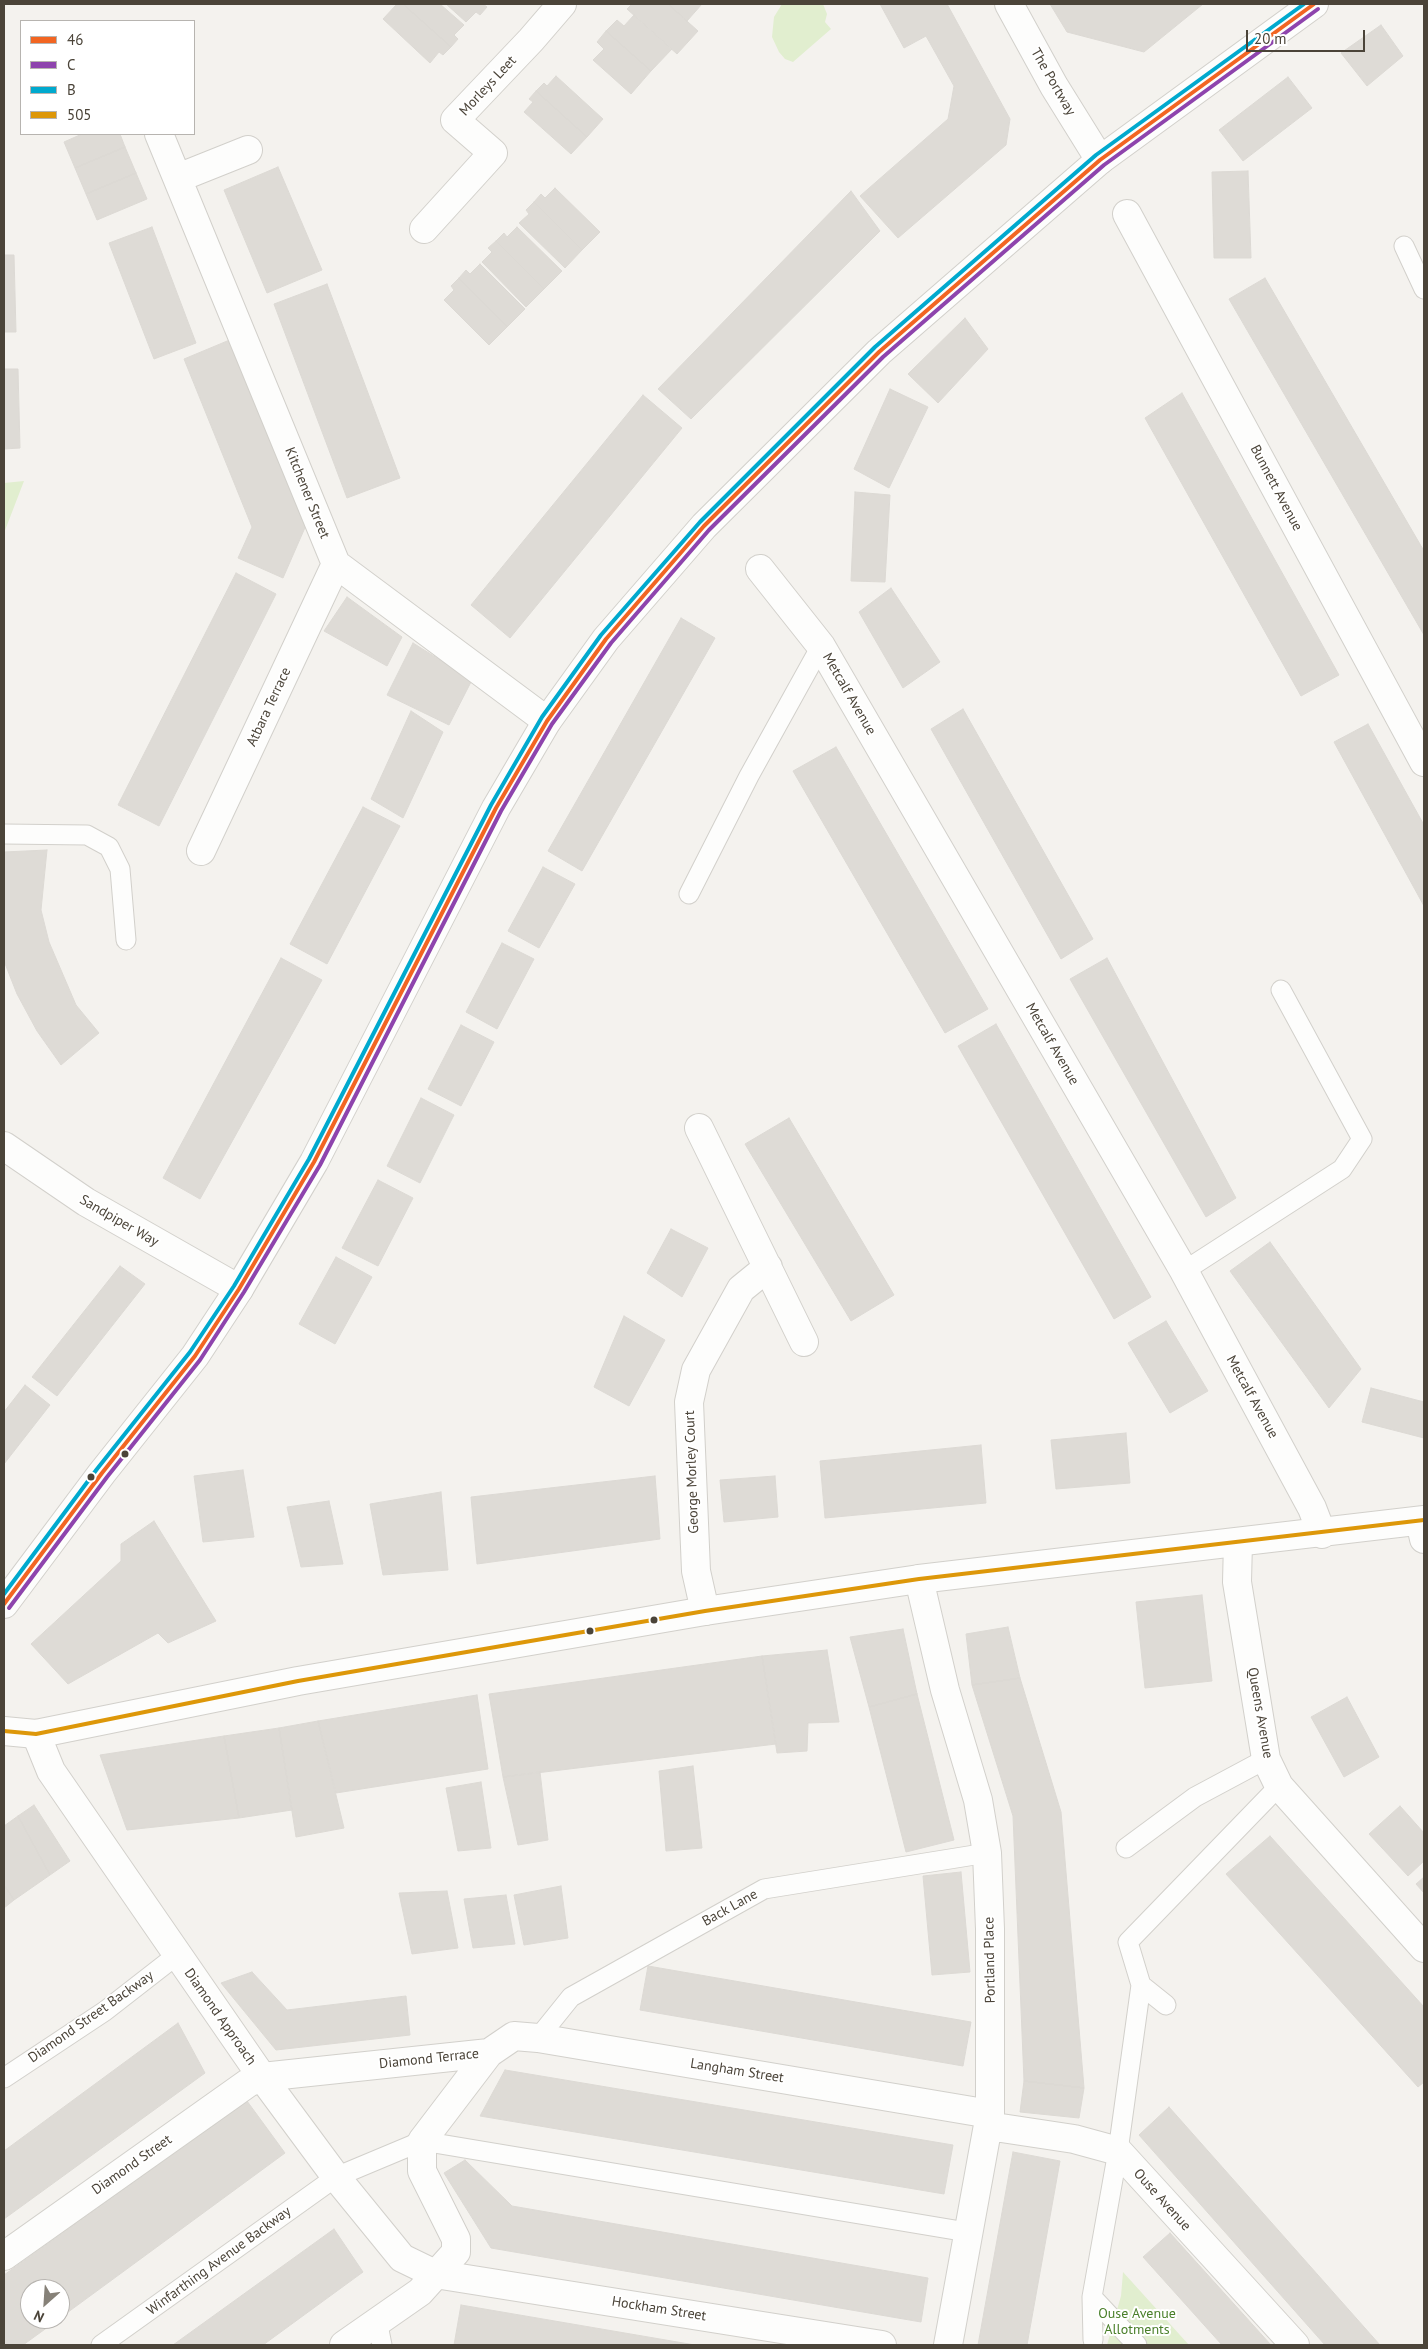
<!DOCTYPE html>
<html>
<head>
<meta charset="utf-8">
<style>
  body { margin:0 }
  #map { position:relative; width:1428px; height:2349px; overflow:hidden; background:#f4f2ee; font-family:"PT Sans",sans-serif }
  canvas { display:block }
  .frame { position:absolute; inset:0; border:5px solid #4b4439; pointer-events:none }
  .legend { position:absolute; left:20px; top:20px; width:175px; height:115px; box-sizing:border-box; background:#fff; border:1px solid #b7b4b0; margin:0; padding:6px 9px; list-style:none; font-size:15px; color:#4b4439 }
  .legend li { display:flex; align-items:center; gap:10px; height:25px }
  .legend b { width:25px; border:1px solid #b7b4b0 }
  .north { position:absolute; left:20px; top:2279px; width:50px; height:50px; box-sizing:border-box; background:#fff; border:1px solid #b7b4b0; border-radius:50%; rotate:206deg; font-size:14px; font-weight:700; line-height:20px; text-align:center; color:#4b4439 }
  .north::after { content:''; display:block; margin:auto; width:18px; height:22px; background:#868178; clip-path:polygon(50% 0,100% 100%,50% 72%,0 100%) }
  .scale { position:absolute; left:1246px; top:30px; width:119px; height:22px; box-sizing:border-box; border:2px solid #4b4439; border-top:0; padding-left:6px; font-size:15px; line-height:18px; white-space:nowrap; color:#4b4439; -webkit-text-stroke:4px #fff; paint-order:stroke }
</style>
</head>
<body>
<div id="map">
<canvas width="1428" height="2349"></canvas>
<div class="frame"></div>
<ul class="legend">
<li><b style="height:6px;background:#f26522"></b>46</li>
<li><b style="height:6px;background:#8e44ad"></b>C</li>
<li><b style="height:6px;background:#00a9ce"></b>B</li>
<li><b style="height:6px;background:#dd9709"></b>505</li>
</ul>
<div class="north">N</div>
<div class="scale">20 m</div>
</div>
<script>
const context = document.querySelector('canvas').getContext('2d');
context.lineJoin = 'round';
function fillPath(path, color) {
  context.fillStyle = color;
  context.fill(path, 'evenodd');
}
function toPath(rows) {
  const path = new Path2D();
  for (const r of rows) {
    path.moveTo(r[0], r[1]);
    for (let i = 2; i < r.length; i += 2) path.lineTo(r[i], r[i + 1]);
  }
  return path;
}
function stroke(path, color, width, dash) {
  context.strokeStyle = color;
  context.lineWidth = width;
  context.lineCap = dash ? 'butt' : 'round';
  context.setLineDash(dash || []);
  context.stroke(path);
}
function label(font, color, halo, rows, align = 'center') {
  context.font = font + ' "PT Sans",sans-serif';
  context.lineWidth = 4;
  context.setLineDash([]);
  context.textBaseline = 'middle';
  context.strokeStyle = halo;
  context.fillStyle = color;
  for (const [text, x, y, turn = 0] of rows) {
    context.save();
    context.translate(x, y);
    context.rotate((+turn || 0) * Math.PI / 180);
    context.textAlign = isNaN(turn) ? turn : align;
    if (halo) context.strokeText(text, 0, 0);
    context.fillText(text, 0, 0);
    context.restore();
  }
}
fillPath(toPath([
  [782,4,823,4,827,14,825,22,831,29,793,62,785,59,779,52,772,37,774,17],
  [24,481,4,533,4,483],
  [1123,2272,1189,2345,1107,2345,1121,2296]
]), '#e1eecf');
const building = toPath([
  [397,4,403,4,451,47,443,55,439,52,430,63,383,19,397,4],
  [403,4,440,4,464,25,454,35,458,39,451,47,403,4],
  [446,4,483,4,487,7,480,15,476,12,466,22,446,4],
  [632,4,668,4,698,31,677,54,627,9,632,4],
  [668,4,702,4,687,21,668,4],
  [880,4,947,4,1010,119,1006,145,898,238,860,196,948,119,954,86,926,36,904,48,880,4],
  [1050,4,1203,4,1144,52,1067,32,1050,4],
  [634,15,672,49,651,71,606,31,617,20,624,26,634,15],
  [1381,25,1403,56,1367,86,1341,53,1381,25],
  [606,31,651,71,631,94,593,60,604,49,597,42,606,31],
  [556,76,603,119,587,137,536,91,544,83,547,86,556,76],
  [1288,77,1312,108,1243,161,1219,130,1288,77],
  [536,91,587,137,571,154,524,112,533,102,529,99,536,91],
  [82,134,120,134,125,147,75,168,64,142,82,134],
  [125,147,136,173,86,194,75,168,125,147],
  [278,167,322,270,267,293,224,190,278,167],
  [1248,171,1251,258,1214,258,1212,172,1248,171],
  [136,173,147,199,97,220,86,194,136,173],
  [555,188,600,232,582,250,534,202,541,194,545,198,555,188],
  [851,191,880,231,691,419,658,389,851,191],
  [534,202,582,250,565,268,519,223,529,214,526,210,534,202],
  [152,227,196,343,154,359,109,243,152,227],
  [517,227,562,271,544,289,496,241,504,233,507,237,517,227],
  [496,241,544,289,526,307,482,262,492,252,488,248,496,241],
  [4,255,14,255,16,332,4,332,4,255],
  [480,264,525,309,507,327,459,278,466,270,470,274,480,264],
  [459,278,507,327,489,345,444,300,454,290,451,286,459,278],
  [1265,278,1424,551,1424,635,1229,299,1265,278],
  [327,284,400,478,347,498,274,304,327,284],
  [965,318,988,349,938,403,908,374,965,318],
  [232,339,307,523,283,578,238,558,252,527,184,359,232,339],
  [4,369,18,369,20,448,4,449,4,369],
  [890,389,928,407,889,488,854,469,890,389],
  [1182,393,1339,675,1301,696,1145,418,1182,393],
  [643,395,682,428,510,638,471,605,643,395],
  [855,492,890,495,885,582,851,581,855,492],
  [236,573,276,594,159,826,118,805,236,573],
  [891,588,940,662,903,688,859,612,891,588],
  [347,597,402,637,387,666,324,631,347,597],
  [681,618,715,638,582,871,548,851,681,618],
  [413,643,472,680,449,725,387,695,413,643],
  [963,709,1093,939,1061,959,931,729,963,709],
  [411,711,443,732,403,818,371,799,411,711],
  [1368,724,1424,825,1424,906,1334,742,1368,724],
  [836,747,988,1009,945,1033,793,771,836,747],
  [363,807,400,826,327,964,290,944,363,807],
  [47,850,41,910,49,942,76,1005,99,1033,61,1065,37,1031,17,994,4,961,4,852,47,850],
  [543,867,575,884,539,948,508,931,543,867],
  [502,943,534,959,497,1029,466,1012,502,943],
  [281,958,322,980,200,1199,163,1178,281,958],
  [1107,958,1236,1198,1206,1217,1070,979,1107,958],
  [996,1024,1151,1297,1114,1319,958,1046,996,1024],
  [461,1025,494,1042,461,1106,428,1089,461,1025],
  [421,1098,454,1115,420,1183,387,1166,421,1098],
  [789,1118,894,1295,851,1321,745,1144,789,1118],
  [378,1180,413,1198,378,1266,342,1248,378,1180],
  [671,1229,708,1248,682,1297,647,1273,671,1229],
  [1270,1242,1361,1369,1329,1408,1230,1271,1270,1242],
  [336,1257,372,1277,335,1344,299,1324,336,1257],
  [120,1266,145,1284,57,1396,32,1377,120,1266],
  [624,1316,665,1340,629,1406,594,1387,624,1316],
  [1166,1321,1208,1391,1170,1413,1128,1343,1166,1321],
  [25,1385,50,1405,4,1464,4,1412,25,1385],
  [1371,1388,1424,1402,1424,1438,1362,1422,1371,1388],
  [1126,1433,1130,1483,1056,1489,1051,1440,1126,1433],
  [981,1445,986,1503,825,1518,820,1461,981,1445],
  [243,1470,254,1537,203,1542,194,1476,243,1470],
  [655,1476,660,1539,477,1564,471,1497,655,1476],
  [775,1476,778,1517,724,1522,720,1480,775,1476],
  [441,1492,448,1570,383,1575,370,1504,441,1492],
  [329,1501,343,1564,301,1567,287,1507,329,1501],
  [154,1521,216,1621,168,1643,158,1633,68,1684,31,1644,121,1561,121,1544,154,1521],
  [1202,1595,1212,1681,1145,1688,1136,1602,1202,1595],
  [1008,1627,1020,1678,972,1685,966,1634,1008,1627],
  [903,1629,917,1694,869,1707,850,1637,903,1629],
  [827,1650,839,1722,808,1723,807,1751,777,1753,762,1656,827,1650],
  [762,1656,776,1744,503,1777,489,1694,762,1656],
  [1020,1678,1061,1812,1084,2088,1024,2081,1013,1816,972,1685,1020,1678],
  [917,1694,954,1840,906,1852,869,1707,917,1694],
  [477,1695,488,1769,336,1793,318,1721,477,1695],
  [1347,1697,1379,1757,1344,1777,1311,1717,1347,1697],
  [318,1721,344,1828,296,1837,279,1728,318,1721],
  [279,1728,292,1810,239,1818,224,1736,279,1728],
  [224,1736,239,1818,127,1830,100,1755,224,1736],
  [693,1766,702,1848,666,1851,659,1771,693,1766],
  [540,1772,548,1840,518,1845,503,1777,540,1772],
  [481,1782,491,1848,458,1851,446,1788,481,1782],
  [34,1805,70,1861,50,1875,18,1816,34,1805],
  [1400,1806,1424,1833,1424,1861,1408,1876,1369,1834,1400,1806],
  [18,1816,50,1875,14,1900,4,1885,4,1826,18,1816],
  [1270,1836,1424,2007,1424,2082,1418,2087,1226,1874,1270,1836],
  [961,1872,970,1972,932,1975,923,1876,961,1872],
  [1424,1877,1424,1893,1416,1884,1424,1877],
  [4,1885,14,1900,4,1908,4,1885],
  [561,1886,568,1938,524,1945,514,1895,561,1886],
  [447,1891,458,1948,412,1954,399,1893,447,1891],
  [506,1895,515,1944,473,1948,464,1899,506,1895],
  [648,1966,971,2022,963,2066,640,2010,648,1966],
  [252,1972,287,2010,406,1996,410,2035,276,2050,221,1983,252,1972],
  [178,2023,205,2073,4,2219,4,2151,178,2023],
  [505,2070,953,2145,944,2194,480,2116,505,2070],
  [1024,2081,1084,2088,1079,2118,1020,2112,1024,2081],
  [247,2101,285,2153,60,2318,60,2289,30,2289,30,2319,59,2319,23,2345,4,2345,4,2275,247,2101],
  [1169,2107,1380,2345,1325,2345,1139,2135,1169,2107],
  [1013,2152,1060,2161,1027,2345,978,2345,1013,2152],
  [465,2160,512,2206,928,2278,921,2322,491,2248,444,2173,465,2160],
  [334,2229,363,2272,263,2345,173,2345,334,2229],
  [1170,2233,1271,2345,1222,2345,1143,2257,1170,2233],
  [461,2305,695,2345,454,2345,461,2305]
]);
fillPath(building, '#dedbd6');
stroke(building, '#dcd9d4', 1);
const service = toPath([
  [1404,246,1424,289],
  [4,834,87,835,109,847,120,869,126,940],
  [689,894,749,776,821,646],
  [1184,1271,1342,1169,1362,1139,1281,990],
  [1126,1848,1195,1797,1266,1759],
  [1166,2005,1141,1985,1128,1942,1279,1786],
  [538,2038,571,1997,764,1889,987,1853],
  [4,2078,105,2011,177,1955],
  [1092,2297,1118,2151,1141,1985],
  [377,2320,382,2345],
  [1093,2340,1092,2297,1137,2345],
  [101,2345,336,2177,422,2141,967,2232]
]);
const minor = toPath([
  [1009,4,1054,86,1100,160],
  [159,134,336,564,547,721],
  [178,178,248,150],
  [1127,214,1424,762],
  [424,229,493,153,455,120,531,40,562,4],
  [760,569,821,646,1184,1271,1312,1508,1322,1534],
  [201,851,336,564],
  [699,1128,804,1342],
  [4,1146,86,1202,239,1289],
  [1420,1521,1424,1539],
  [1238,1542,1237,1582,1266,1759,1279,1786,1424,1948],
  [919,1579,945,1690,978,1800,987,1853,990,1929,990,2114,948,2345],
  [705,1611,696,1571,689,1402,696,1370,741,1289,768,1267],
  [36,1734,51,1771,262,2077,336,2177,402,2258,435,2274,882,2345],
  [988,2126,1074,2139,1118,2151,1295,2345],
  [4,2256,248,2083,262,2077,489,2053],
  [344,2345,420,2292,456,2252,456,2239,422,2171,422,2141,489,2053,514,2036,538,2038,990,2114]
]);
const tertiary = toPath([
  [4,1604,102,1473,195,1356,239,1289,314,1162,496,808,547,721,606,639,704,526,879,352,1100,160,1314,4],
  [4,1731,36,1734,298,1681,705,1611,919,1579,1424,1520]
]);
stroke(service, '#d2d0cb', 21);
stroke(minor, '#d2d0cb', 30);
stroke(tertiary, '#d2d0cb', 30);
stroke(service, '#fdfdfc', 19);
stroke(minor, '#fdfdfc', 28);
stroke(tertiary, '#fdfdfc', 28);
stroke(toPath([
  [4,1604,102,1473,195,1356,239,1289,314,1162,496,808,547,721,606,639,704,526,879,352,1100,160,1314,4]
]), '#f26522', 4);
stroke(toPath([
  [9,1608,107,1477,200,1360,244,1292,320,1165,501,811,552,724,611,643,709,530,883,357,1104,165,1318,9]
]), '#8e44ad', 4);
stroke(toPath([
  [4,1594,97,1469,190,1352,234,1286,309,1159,491,805,542,717,601,635,700,522,875,347,1096,155,1304,4]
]), '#00a9ce', 4);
stroke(toPath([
  [4,1731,36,1734,298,1681,705,1611,919,1579,1424,1520]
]), '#dd9709', 4);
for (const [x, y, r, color] of [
  [125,1454,4.5,"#4b4439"],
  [91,1477,4.5,"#4b4439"],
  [654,1620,4.5,"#4b4439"],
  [590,1631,4.5,"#4b4439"]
]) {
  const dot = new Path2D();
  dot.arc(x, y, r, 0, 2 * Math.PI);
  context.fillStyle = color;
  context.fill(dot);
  stroke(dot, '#fff', 2);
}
label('14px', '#4b4439', '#fff', [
  ["The Portway",1053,82,60],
  ["Morleys Leet",488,86,-47],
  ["Bunnett Avenue",1276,488,62],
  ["Kitchener Street",307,493,68],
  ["Metcalf Avenue",849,694,60],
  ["Atbara Terrace",269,707,-65],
  ["Metcalf Avenue",1052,1044,60],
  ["Sandpiper Way",119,1221,30],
  ["Metcalf Avenue",1252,1397,61],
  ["George Morley Court",692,1472,-92],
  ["Queens Avenue",1260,1713,80],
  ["Back Lane",730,1908,-29],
  ["Portland Place",990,1960,-91],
  ["Diamond Street Backway",91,2017,-35],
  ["Diamond Approach",220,2017,55],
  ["Diamond Terrace",429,2059,-6],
  ["Langham Street",737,2071,9],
  ["Diamond Street",132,2165,-35],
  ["Ouse Avenue",1162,2200,48],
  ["Winfarthing Avenue Backway",219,2261,-36],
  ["Hockham Street",659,2309,9]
]);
label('14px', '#4a7f2a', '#fff', [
  ["Ouse Avenue",1137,2314],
  ["Allotments",1137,2330]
]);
</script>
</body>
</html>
